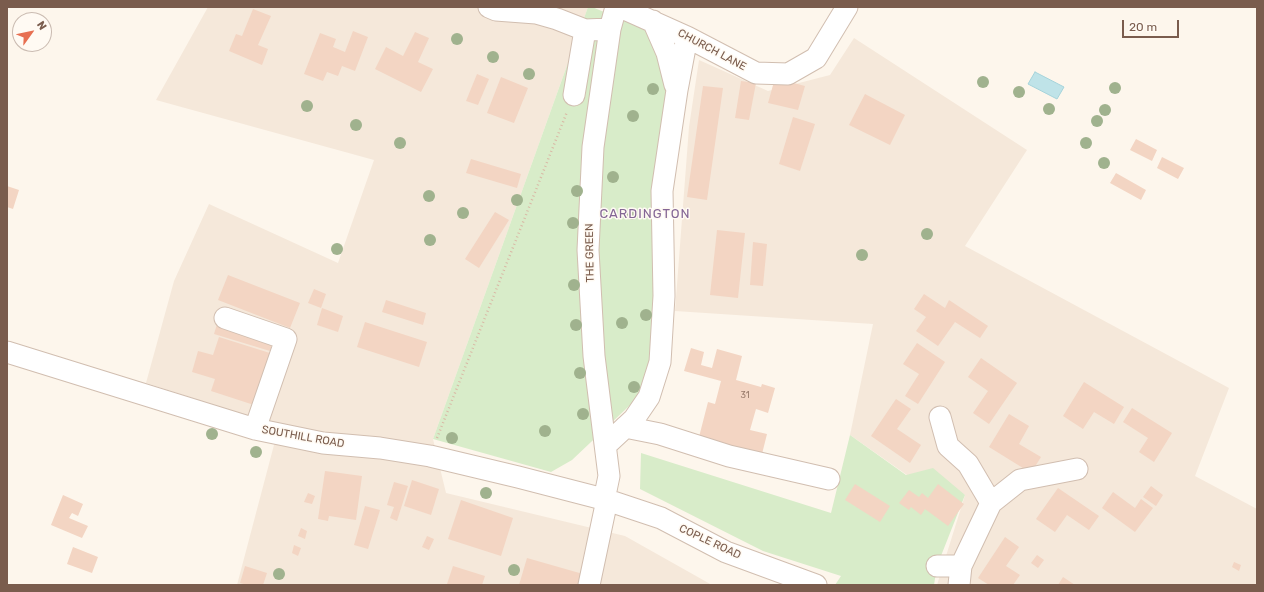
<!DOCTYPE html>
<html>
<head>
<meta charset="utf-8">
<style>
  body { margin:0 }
  #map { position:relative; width:1264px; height:592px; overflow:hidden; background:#fdf6ec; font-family:Rubik,sans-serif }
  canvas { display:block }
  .frame { position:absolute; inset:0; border:8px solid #7a5c4d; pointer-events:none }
  .north { position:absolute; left:12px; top:12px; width:40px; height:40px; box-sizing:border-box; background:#fffaf3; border:1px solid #cabbb1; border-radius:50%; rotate:57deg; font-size:11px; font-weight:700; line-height:16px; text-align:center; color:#7a5c4d }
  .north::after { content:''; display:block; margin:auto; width:14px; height:18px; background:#e76f51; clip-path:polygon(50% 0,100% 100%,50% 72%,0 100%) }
  .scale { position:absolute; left:1122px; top:20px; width:57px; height:18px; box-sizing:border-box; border:2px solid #7a5c4d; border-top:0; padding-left:5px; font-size:12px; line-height:14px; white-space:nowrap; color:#7a5c4d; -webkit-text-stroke:3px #fffaf3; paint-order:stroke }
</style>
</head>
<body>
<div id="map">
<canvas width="1264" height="592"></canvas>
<div class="frame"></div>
<div class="north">N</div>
<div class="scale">20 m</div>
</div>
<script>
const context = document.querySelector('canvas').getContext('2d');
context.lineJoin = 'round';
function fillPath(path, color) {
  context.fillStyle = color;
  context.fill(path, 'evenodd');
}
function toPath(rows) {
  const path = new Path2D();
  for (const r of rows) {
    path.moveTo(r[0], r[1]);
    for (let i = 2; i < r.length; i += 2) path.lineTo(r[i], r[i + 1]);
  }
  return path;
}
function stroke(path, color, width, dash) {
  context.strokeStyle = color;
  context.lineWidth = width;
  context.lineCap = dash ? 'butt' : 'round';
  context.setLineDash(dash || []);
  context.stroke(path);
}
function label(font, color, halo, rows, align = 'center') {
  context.font = font + ' Rubik,sans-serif';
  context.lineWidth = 3;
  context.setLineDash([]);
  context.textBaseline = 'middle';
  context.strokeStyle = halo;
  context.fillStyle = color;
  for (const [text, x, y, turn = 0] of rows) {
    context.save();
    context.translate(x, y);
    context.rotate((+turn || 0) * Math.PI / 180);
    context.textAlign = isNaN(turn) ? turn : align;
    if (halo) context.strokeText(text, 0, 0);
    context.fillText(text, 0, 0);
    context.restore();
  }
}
fillPath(toPath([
  [208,7,588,7,433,439,446,493,625,536,712,585,237,585,279,426,146,383,174,281,209,204,338,263,374,160,156,100],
  [854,38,1027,150,965,246,1229,388,1195,476,1257,509,1257,585,937,585,965,495,907,475,850,435,873,324,675,311,689,127,699,60,768,91,830,75]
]), '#f5e8da');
fillPath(toPath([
  [588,7,592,7,679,43,658,301,646,390,572,460,551,472,433,439],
  [850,435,906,475,933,468,965,495,937,566,934,585,835,585,841,576,763,551,640,489,641,453,831,513]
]), '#d8ecc9');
const water = toPath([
  [1035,72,1064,87,1057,99,1028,84,1035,72]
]);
fillPath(water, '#bfe3e8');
stroke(water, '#a5d3da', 1);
fillPath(toPath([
  [253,9,271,16,258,45,268,49,262,65,229,51,236,34,242,36],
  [353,31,368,37,355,71,342,66,338,76,327,72,323,81,304,74,320,33,336,39,333,47,345,52],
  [415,32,429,38,418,62,433,69,421,92,375,69,386,47,403,56],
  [477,74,489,79,478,105,466,101],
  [501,77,528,88,514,123,487,113],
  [775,78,805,86,798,110,768,103],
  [741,81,756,83,749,120,735,118],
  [703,86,723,88,707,200,687,197],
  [865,94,905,115,890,145,849,125],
  [793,117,815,124,800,171,779,164],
  [1136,139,1157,150,1152,161,1130,150],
  [1162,157,1184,168,1178,179,1157,168],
  [471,159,521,174,517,188,466,173],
  [1116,173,1146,190,1141,200,1110,183],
  [7,186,19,190,13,209,7,207],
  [495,212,509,220,479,268,465,259],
  [717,230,745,233,738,298,710,295],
  [753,242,767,244,763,286,750,285],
  [228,275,300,303,290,328,218,300],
  [314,289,326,294,321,308,308,303],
  [924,294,945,308,949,300,988,326,980,338,955,322,938,346,916,331,926,317,914,309],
  [386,300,426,313,423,325,382,312],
  [322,308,343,316,338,332,317,325],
  [218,321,274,338,270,351,214,334],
  [365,322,427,342,419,367,357,347],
  [219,337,273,354,257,406,211,391,215,379,192,372,198,351,213,355],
  [917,343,945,362,918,404,905,396,919,374,903,364],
  [691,348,704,352,701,365,712,368,717,349,742,356,736,380,761,387,762,384,775,388,768,413,756,409,750,430,767,434,762,454,699,437,708,402,715,404,721,381,684,371],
  [981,358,1017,383,989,424,973,413,988,391,968,377],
  [1084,382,1124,407,1114,424,1094,412,1083,429,1063,416],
  [896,399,911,409,897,429,921,445,910,463,871,436],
  [1132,408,1172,433,1154,462,1139,452,1148,438,1123,422],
  [1009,414,1029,426,1019,444,1041,457,1031,473,989,447],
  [325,471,362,476,356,520,329,516,328,521,318,519],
  [412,480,439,489,431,515,404,506],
  [394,482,408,486,397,521,390,518,394,507,387,505],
  [855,484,890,506,880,522,845,500],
  [938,484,964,504,948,526,925,509,921,515,911,507,909,510,899,503,909,490,919,497,922,493,928,498],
  [1151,486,1163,495,1156,506,1143,497],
  [1058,488,1099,516,1089,530,1067,515,1055,532,1036,519],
  [1113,492,1135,508,1141,499,1153,508,1135,532,1102,508],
  [308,493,315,496,312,504,304,502],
  [63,495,83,504,78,516,72,513,69,518,88,526,82,538,51,525],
  [461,500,513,518,501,556,448,539],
  [365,506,380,510,368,549,354,545],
  [301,528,307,531,305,539,298,536],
  [427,536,434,539,429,550,422,547],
  [1005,537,1019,547,1006,566,1020,575,1013,585,989,585,978,578],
  [294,545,301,548,298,556,292,553],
  [73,547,98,557,92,573,67,564],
  [1037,555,1044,560,1038,568,1031,563],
  [527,558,583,574,579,585,519,585],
  [1234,562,1241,565,1239,571,1232,567],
  [245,566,267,573,263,585,247,585,240,583],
  [453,566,485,576,482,585,447,584],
  [1063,577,1075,585,1058,585]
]), '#f3d5c3');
const minor = toPath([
  [489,7,496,10,536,13,557,19,585,30,610,29],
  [620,7,687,37,756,73,788,74,816,58,847,7],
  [653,21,667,53,675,85],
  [574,95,585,30],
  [225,318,286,339,255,429],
  [7,352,255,429,323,443,380,448,430,456,518,477,607,500,661,518,726,552,816,585],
  [940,417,948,446,968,464,991,503],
  [625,427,660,434,729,456,829,479],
  [606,445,634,419,649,397,660,362,664,296,662,191,677,90,687,37],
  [604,500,609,476,594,356,588,250,593,147,610,29,616,7],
  [937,566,961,566,959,585],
  [961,566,991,503,1020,480,1077,469],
  [589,585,607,500]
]);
stroke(minor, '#d1beb0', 23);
stroke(toPath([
  [437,438,567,112]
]), '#d9b8a5', 2.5, [1, 3]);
stroke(minor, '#fff', 21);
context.fillStyle = '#a0b28e';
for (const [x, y] of [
  [457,39],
  [493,57],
  [529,74],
  [983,82],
  [1115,88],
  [653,89],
  [1019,92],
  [307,106],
  [1049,109],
  [1105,110],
  [633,116],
  [1097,121],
  [356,125],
  [400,143],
  [1086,143],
  [1104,163],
  [613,177],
  [577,191],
  [429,196],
  [517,200],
  [463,213],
  [632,214],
  [573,223],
  [927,234],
  [430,240],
  [337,249],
  [862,255],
  [574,285],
  [646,315],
  [622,323],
  [576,325],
  [580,373],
  [634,387],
  [583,414],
  [545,431],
  [212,434],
  [452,438],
  [256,452],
  [486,493],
  [514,570],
  [279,574]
]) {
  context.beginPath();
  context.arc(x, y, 6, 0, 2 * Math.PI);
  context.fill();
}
label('9px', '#987a6a', null, [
  ["31",745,395]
]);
label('11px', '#7a5c4d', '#fffaf3', [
  ["CHURCH LANE",712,50,28],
  ["THE GREEN",590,253,-91],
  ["SOUTHILL ROAD",303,437,10],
  ["COPLE ROAD",710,542,25]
]);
context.letterSpacing = '1px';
label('13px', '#846695', '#fffaf3', [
  ["CARDINGTON",645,214]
]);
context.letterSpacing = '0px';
</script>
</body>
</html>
